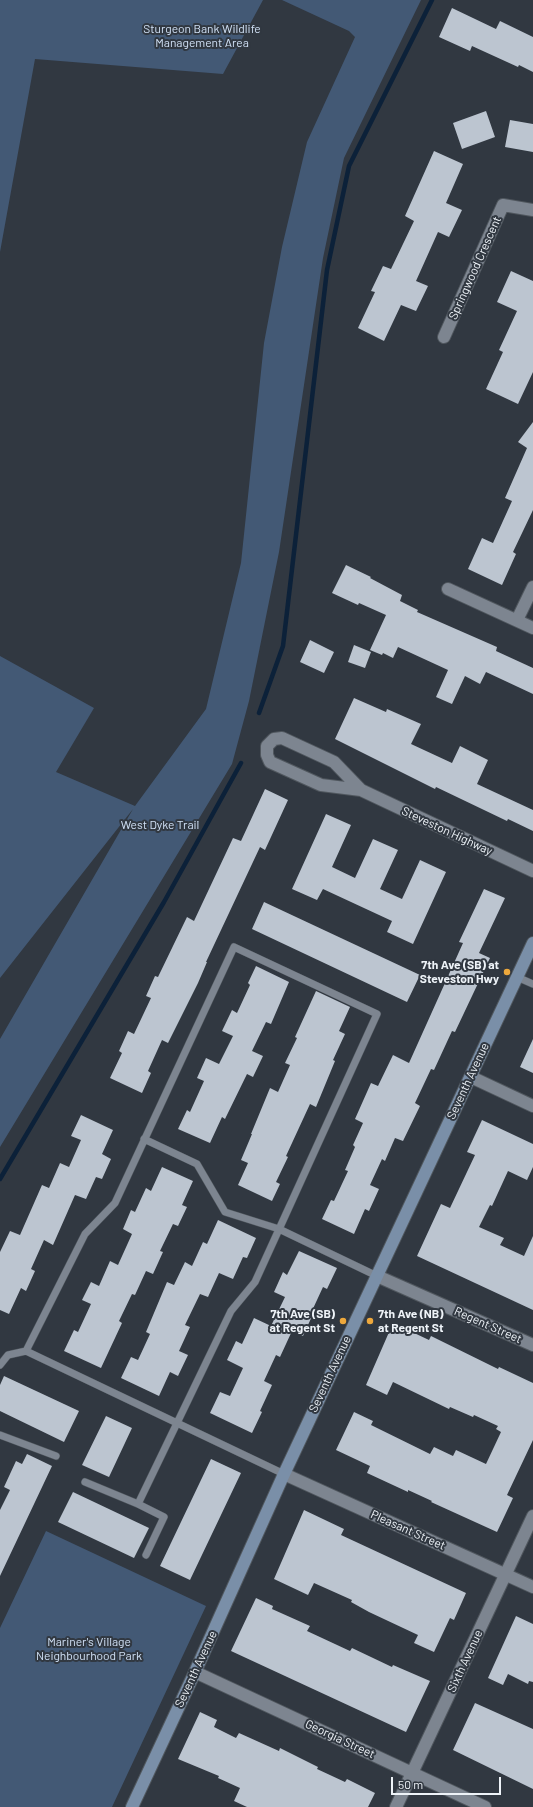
<!DOCTYPE html>
<html>
<head>
<meta charset="utf-8">
<style>
  body { margin:0 }
  #map { position:relative; width:533px; height:1807px; overflow:hidden; background:#313841; font-family:Barlow,sans-serif }
  canvas { display:block }
  .scale { position:absolute; left:391px; top:1777px; width:110px; height:18px; box-sizing:border-box; border:2px solid #eef3f8; border-top:0; padding-left:5px; font-size:12px; line-height:14px; white-space:nowrap; color:#eef3f8; -webkit-text-stroke:3px #313841; paint-order:stroke }
</style>
</head>
<body>
<div id="map">
<canvas width="533" height="1807"></canvas>
<div class="scale">50 m</div>
</div>
<script>
const context = document.querySelector('canvas').getContext('2d');
context.lineJoin = 'round';
function fillPath(path, color) {
  context.fillStyle = color;
  context.fill(path, 'evenodd');
}
function toPath(rows) {
  const path = new Path2D();
  for (const r of rows) {
    path.moveTo(r[0], r[1]);
    for (let i = 2; i < r.length; i += 2) path.lineTo(r[i], r[i + 1]);
  }
  return path;
}
function stroke(path, color, width, dash) {
  context.strokeStyle = color;
  context.lineWidth = width;
  context.lineCap = dash ? 'butt' : 'round';
  context.setLineDash(dash || []);
  context.stroke(path);
}
function label(font, color, halo, rows, align = 'center') {
  context.font = font + ' Barlow,sans-serif';
  context.lineWidth = 4;
  context.setLineDash([]);
  context.textBaseline = 'middle';
  context.strokeStyle = halo;
  context.fillStyle = color;
  for (const [text, x, y, turn = 0] of rows) {
    context.save();
    context.translate(x, y);
    context.rotate((+turn || 0) * Math.PI / 180);
    context.textAlign = isNaN(turn) ? turn : align;
    if (halo) context.strokeText(text, 0, 0);
    context.fillText(text, 0, 0);
    context.restore();
  }
}
fillPath(toPath([
  [0,0,263,0,223,74,35,59,0,252],
  [282,0,421,0,344,158,323,258,279,552,249,701,232,764,0,1147,0,1039,133,809,0,978,0,656,94,708,56,772,135,806,206,709,241,563,264,343,282,247,307,142,355,37,349,31],
  [46,1531,206,1606,112,1807,0,1807,0,1628]
]), '#435975');
stroke(toPath([
  [259,713,283,646,327,270,349,166,432,0],
  [0,1179,164,902,241,763]
]), '#0c2139', 4.5);
fillPath(toPath([
  [452,8,496,29,500,21,533,37,533,72,519,65,518,67,472,46,470,51,439,37],
  [486,111,495,137,462,149,453,123],
  [510,120,533,124,533,152,505,147],
  [434,151,463,164,446,203,462,210,449,237,438,232,416,281,428,286,416,311,401,305,384,341,358,328,375,292,371,291,383,266,391,269,414,221,405,216],
  [511,271,533,281,533,372,518,404,486,389,503,352,499,350,517,311,497,302],
  [533,422,533,510,513,552,516,554,502,585,468,569,482,538,493,543,512,501,505,498,527,448,518,442],
  [346,565,371,577,370,578,402,595,400,601,418,610,417,612,497,647,496,651,533,668,533,694,486,672,480,684,465,676,452,704,436,697,448,670,398,647,393,658,383,653,382,655,370,650,386,615,359,603,358,605,332,593],
  [310,640,334,652,324,673,300,662],
  [354,645,371,652,365,668,348,662],
  [354,698,386,712,387,709,421,724,411,744,452,763,460,746,488,760,477,784,533,810,533,831,508,819,507,821,436,787,435,789,335,739],
  [265,789,288,800,265,850,260,847,206,962,207,962,198,983,168,1043,162,1040,148,1071,151,1073,142,1093,110,1078,122,1053,119,1051,128,1031,134,1034,151,998,146,996,155,976,158,977,187,917,194,921,233,838,241,841],
  [326,814,351,825,332,867,355,878,373,839,398,850,380,889,402,899,420,860,446,872,413,944,387,932,392,921,323,889,317,900,292,889],
  [484,889,505,898,479,953,490,958,455,1032,452,1031,434,1070,431,1069,415,1103,420,1106,403,1141,395,1138,385,1161,382,1159,370,1185,379,1189,369,1211,365,1209,354,1234,322,1219,331,1200,334,1201,348,1171,345,1170,355,1147,353,1145,363,1123,355,1119,371,1083,378,1086,393,1055,409,1063,463,943,459,942],
  [264,902,420,975,407,1002,252,929],
  [256,966,289,982,271,1024,266,1022,252,1051,263,1056,253,1077,247,1074,225,1119,222,1117,210,1143,178,1129,187,1110,190,1112,204,1081,197,1078,206,1058,219,1064,233,1036,222,1031,232,1010,237,1013,250,985,248,983],
  [316,991,350,1007,339,1031,345,1034,333,1060,335,1061,316,1107,310,1104,286,1156,288,1157,276,1182,280,1184,272,1201,238,1185,248,1163,241,1160,252,1134,251,1134,270,1088,278,1092,290,1065,285,1063,297,1038,295,1037],
  [533,1039,533,1073,520,1067],
  [81,1115,113,1130,102,1154,111,1159,102,1179,96,1177,86,1199,75,1195,53,1245,44,1240,31,1269,35,1271,26,1291,21,1288,9,1314,0,1310,0,1252,10,1231,20,1235,42,1185,49,1188,60,1163,69,1167,81,1140,71,1136],
  [482,1120,533,1144,533,1167,527,1180,508,1171,492,1206,490,1205,479,1227,504,1238,500,1245,524,1256,533,1236,533,1310,417,1256,441,1204,450,1208,475,1155,467,1152],
  [162,1167,193,1181,182,1205,187,1207,178,1226,173,1224,160,1251,163,1252,153,1274,146,1271,135,1295,132,1294,119,1321,122,1323,101,1368,64,1351,74,1330,78,1332,91,1304,82,1300,91,1282,99,1286,110,1261,118,1265,132,1234,123,1229,131,1210,135,1212,146,1188,151,1191],
  [218,1220,256,1238,247,1258,243,1257,233,1279,219,1273,208,1297,200,1294,185,1325,190,1327,179,1351,188,1355,178,1376,170,1372,159,1396,121,1378,131,1357,138,1360,150,1334,146,1332,167,1282,174,1285,185,1262,192,1266,203,1242,207,1244],
  [299,1251,337,1268,327,1289,323,1287,311,1313,313,1314,303,1336,292,1331,280,1357,276,1355,264,1381,272,1385,260,1411,262,1412,252,1433,210,1413,220,1392,230,1396,243,1368,227,1360,236,1341,242,1344,254,1318,271,1326,285,1297,274,1292,283,1272,287,1275],
  [393,1323,429,1340,431,1336,498,1369,499,1367,533,1383,533,1440,507,1495,513,1498,497,1532,431,1502,432,1501,408,1490,408,1492,367,1473,370,1466,336,1450,354,1412,373,1421,371,1425,430,1454,434,1447,453,1456,456,1450,486,1464,501,1432,496,1429,498,1426,474,1415,473,1417,450,1407,449,1409,393,1382,387,1395,366,1385],
  [4,1376,79,1411,64,1442,0,1411,0,1385],
  [106,1416,132,1428,109,1477,82,1465],
  [27,1454,52,1466,0,1576,0,1510,10,1490,4,1487,16,1461,22,1464],
  [211,1459,241,1473,190,1580,160,1566],
  [73,1492,149,1528,134,1558,58,1522],
  [304,1510,344,1529,341,1535,466,1593,454,1620,450,1618,434,1652,414,1643,418,1635,369,1612,351,1602,352,1600,314,1583,308,1595,274,1579],
  [256,1598,273,1606,272,1609,310,1626,307,1631,350,1651,352,1648,392,1667,393,1665,430,1681,406,1732,231,1651],
  [516,1616,533,1624,533,1682,529,1681,528,1684,508,1674,503,1685,488,1678],
  [475,1703,533,1729,533,1789,453,1750],
  [200,1712,217,1720,214,1727,236,1738,239,1733,279,1751,280,1748,318,1767,317,1769,345,1782,347,1779,375,1793,368,1807,247,1807,234,1801,240,1788,218,1778,219,1776,178,1759]
]), '#bcc5d0');
const lane = toPath([
  [517,977,533,984],
  [144,1139,197,1164,225,1212,279,1229,377,1276],
  [26,1351,85,1234,115,1203,234,947,377,1014,255,1282,231,1311,138,1504],
  [0,1365,8,1355,26,1351,284,1474],
  [0,1435,56,1456],
  [85,1482,138,1504,164,1517,146,1555]
]);
const street = toPath([
  [444,337,503,205,533,210],
  [448,589,533,628],
  [517,620,533,587],
  [361,790,334,762,282,738,274,739,267,746,267,755,270,762,321,785,361,790,533,871],
  [471,1077,533,1106],
  [377,1276,533,1345],
  [284,1474,533,1587],
  [195,1672,485,1807],
  [396,1807,533,1516]
]);
const secondary = toPath([
  [132,1807,195,1672,284,1474,533,943]
]);
stroke(lane, '#50575e', 8);
stroke(street, '#50575e', 14);
stroke(secondary, '#50575e', 14);
stroke(lane, '#7d8590', 7);
stroke(street, '#7d8590', 12);
stroke(secondary, '#7a8fa8', 12);
for (const [x, y, r, color] of [
  [507,972,4,"#eea83c"],
  [343,1321,4,"#eea83c"],
  [370,1321,4,"#eea83c"]
]) {
  const dot = new Path2D();
  dot.arc(x, y, r, 0, 2 * Math.PI);
  context.fillStyle = color;
  context.fill(dot);
  stroke(dot, '#313841', 1.5);
}
label('12px', '#d0e0f5', '#313841', [
  ["Sturgeon Bank Wildlife",202,29],
  ["Management Area",202,43],
  ["West Dyke Trail",160,825],
  ["Mariner's Village",89,1642],
  ["Neighbourhood Park",89,1656]
]);
label('12px', '#eef3f8', '#313841', [
  ["Springwood Crescent",475,268,-66],
  ["Steveston Highway",447,831,25],
  ["Seventh Avenue",468,1081,-65],
  ["Regent Street",488,1325,24],
  ["Seventh Avenue",330,1374,-65],
  ["Pleasant Street",408,1530,24],
  ["Sixth Avenue",465,1661,-65],
  ["Seventh Avenue",196,1669,-65],
  ["Georgia Street",340,1739,25]
]);
label('bold 12px', '#eef3f8', '#313841', [
  ["7th Ave (SB) at",499,965],
  ["Steveston Hwy",499,979],
  ["7th Ave (SB)",335,1314],
  ["at Regent St",335,1328],
  ["7th Ave (NB)",378,1314,"left"],
  ["at Regent St",378,1328,"left"]
], 'right');
</script>
</body>
</html>
